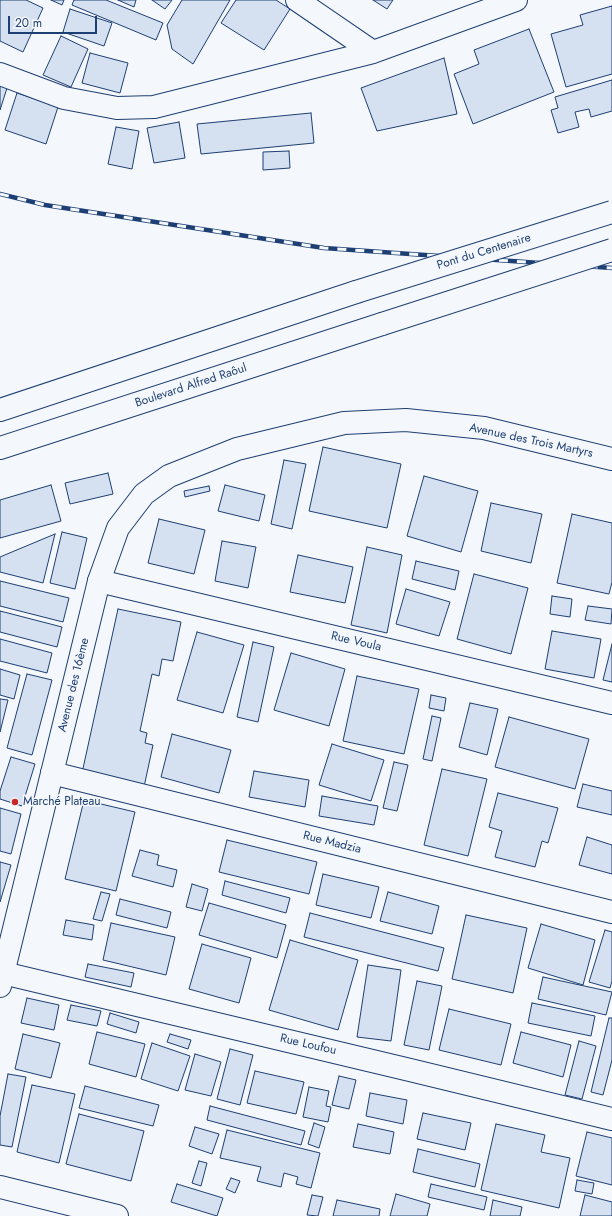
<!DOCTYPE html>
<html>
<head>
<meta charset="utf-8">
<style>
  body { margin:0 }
  #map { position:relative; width:612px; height:1216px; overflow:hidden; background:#f4f7fb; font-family:Jost,sans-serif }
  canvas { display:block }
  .scale { position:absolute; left:8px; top:16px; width:89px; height:18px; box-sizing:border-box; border:2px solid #1d3f73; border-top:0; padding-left:5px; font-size:12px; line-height:14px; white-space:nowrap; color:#1d3f73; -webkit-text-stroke:3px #f4f7fb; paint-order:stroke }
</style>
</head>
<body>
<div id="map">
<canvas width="612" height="1216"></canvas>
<div class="scale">20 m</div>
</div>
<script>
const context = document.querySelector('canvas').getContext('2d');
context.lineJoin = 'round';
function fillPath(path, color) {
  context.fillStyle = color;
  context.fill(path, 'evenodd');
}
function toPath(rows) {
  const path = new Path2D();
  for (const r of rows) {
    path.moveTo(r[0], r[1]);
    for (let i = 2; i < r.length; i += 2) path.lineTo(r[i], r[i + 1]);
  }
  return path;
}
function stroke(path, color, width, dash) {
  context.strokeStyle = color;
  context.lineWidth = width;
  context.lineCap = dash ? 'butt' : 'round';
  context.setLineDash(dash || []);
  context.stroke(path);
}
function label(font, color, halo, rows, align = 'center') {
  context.font = font + ' Jost,sans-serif';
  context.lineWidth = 3;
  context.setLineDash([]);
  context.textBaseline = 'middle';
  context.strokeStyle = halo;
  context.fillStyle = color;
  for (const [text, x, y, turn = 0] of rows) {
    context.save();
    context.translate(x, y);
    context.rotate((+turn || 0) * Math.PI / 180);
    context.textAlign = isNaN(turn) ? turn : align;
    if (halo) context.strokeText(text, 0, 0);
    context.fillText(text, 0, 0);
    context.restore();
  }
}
const building = toPath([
  [0,0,26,0,43,8,23,52,0,41,0,0],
  [51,0,64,0,62,5,51,0],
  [74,0,106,0,163,23,156,40,72,5,74,0],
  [118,0,136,0,134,7,118,0],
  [152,0,172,0,165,9,152,0],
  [182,0,230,0,193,64,172,49,167,25,182,0],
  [236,0,276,0,290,9,264,50,221,23,236,0],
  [373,0,393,0,387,9,373,0],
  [612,6,612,74,566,87,551,34,583,25,580,15,612,6],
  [70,9,112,23,104,46,63,32,70,9],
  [529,29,554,92,473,124,454,74,479,64,474,50,529,29],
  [61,36,88,49,71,87,43,75,61,36],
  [90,53,128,63,120,93,82,83,90,53],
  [444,58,457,114,377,131,361,88,444,58],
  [612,80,612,111,591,117,589,109,575,112,579,127,558,133,551,110,558,108,555,97,612,80],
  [0,86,7,88,0,110,0,86],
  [17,93,58,107,46,144,5,130,17,93],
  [311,113,314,143,201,154,197,124,311,113],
  [179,122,185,158,154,163,147,128,179,122],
  [116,127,139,131,132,169,108,164,116,127],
  [289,151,290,168,263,170,263,152,289,151],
  [323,447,401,464,387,528,309,511,323,447],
  [284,460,306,464,292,529,271,524,284,460],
  [108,473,113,494,70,504,65,483,108,473],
  [424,476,478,491,461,552,407,536,424,476],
  [51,485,61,521,0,538,0,500,51,485],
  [225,485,265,495,259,521,218,511,225,485],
  [209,486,210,491,185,497,184,491,209,486],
  [491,503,542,514,531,563,481,551,491,503],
  [572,514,612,523,612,582,609,594,557,583,572,514],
  [159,519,205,530,194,574,148,563,159,519],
  [62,532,87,538,75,589,50,583,62,532],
  [55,534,43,583,0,572,0,557,55,534],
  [222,541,256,547,248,588,215,581,222,541],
  [367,547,402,555,387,633,351,625,367,547],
  [298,555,353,567,345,603,290,592,298,555],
  [416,561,459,571,455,590,412,579,416,561],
  [474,574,528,588,511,654,457,639,474,574],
  [0,581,69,598,63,622,0,606,0,581],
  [406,589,450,602,439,636,396,624,406,589],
  [552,596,572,599,570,617,550,614,552,596],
  [588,606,612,609,611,624,585,620,588,606],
  [118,609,181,622,173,661,162,659,159,676,152,674,140,731,147,733,145,743,153,745,144,787,82,773,118,609],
  [0,611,62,627,57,647,0,632,0,611],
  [552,631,601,639,594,678,545,669,552,631],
  [197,632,244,645,223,713,177,700,197,632],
  [0,639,52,653,47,673,0,661,0,639],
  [253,642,274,647,258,722,237,717,253,642],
  [612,644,612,682,603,680,612,644],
  [291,653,345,669,329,726,274,710,291,653],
  [0,669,20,675,14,699,0,695,0,669],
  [27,674,52,680,32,755,7,748,27,674],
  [357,676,419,689,404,754,343,741,357,676],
  [431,695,446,698,444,711,429,708,431,695],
  [0,699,8,700,0,732,0,699],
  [470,703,498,709,487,755,459,747,470,703],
  [432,716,441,718,432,761,423,759,432,716],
  [509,717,589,739,575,789,495,767,509,717],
  [172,734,231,750,219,793,161,777,172,734],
  [332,744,384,760,371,801,319,785,332,744],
  [11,757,35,764,22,806,0,799,0,791,11,757],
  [394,762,408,765,397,811,383,808,394,762],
  [442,769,487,779,468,856,424,845,442,769],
  [254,771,309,780,305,807,249,797,254,771],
  [583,784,612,791,612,815,577,807,583,784],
  [498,793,558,808,548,843,542,841,535,867,495,857,502,831,489,827,498,793],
  [322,796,378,806,374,825,319,816,322,796],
  [84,800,135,812,116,891,65,879,84,800],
  [0,808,21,814,11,854,0,851,0,808],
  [587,837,612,845,612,874,579,865,587,837],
  [227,840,317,862,309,894,219,872,227,840],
  [140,850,159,855,157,865,177,870,173,887,132,876,140,850],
  [0,862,11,865,0,902,0,862],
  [323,874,379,887,371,918,316,905,323,874],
  [225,881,290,898,286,913,222,895,225,881],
  [192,884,208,889,202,911,186,907,192,884],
  [101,892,110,894,102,921,93,919,101,892],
  [388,892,439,906,432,934,380,921,388,892],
  [120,899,171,912,167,928,116,915,120,899],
  [209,903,286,925,277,958,199,935,209,903],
  [310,913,444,948,438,971,304,937,310,913],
  [466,915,527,928,513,993,452,979,466,915],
  [66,920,94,925,92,940,63,935,66,920],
  [111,923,175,937,166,975,103,960,111,923],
  [541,924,595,940,583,985,528,968,541,924],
  [605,930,612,932,612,981,610,988,589,982,605,930],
  [290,940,358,960,338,1030,269,1010,290,940],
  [202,944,251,958,239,1003,189,989,202,944],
  [88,964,134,973,131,987,85,977,88,964],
  [368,965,401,970,391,1041,357,1037,368,965],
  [543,977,612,992,606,1015,538,999,543,977],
  [417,981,442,986,429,1050,404,1045,417,981],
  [27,998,59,1005,54,1030,21,1023,27,998],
  [532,1003,595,1016,591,1036,528,1023,532,1003],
  [71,1005,101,1011,97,1026,67,1020,71,1005],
  [449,1009,511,1024,501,1065,439,1050,449,1009],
  [110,1013,139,1022,136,1033,107,1024,110,1013],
  [609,1018,612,1018,612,1060,603,1095,591,1092,609,1018],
  [97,1032,145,1044,136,1077,89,1064,97,1032],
  [521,1032,571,1045,563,1077,513,1063,521,1032],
  [23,1034,60,1043,51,1078,15,1069,23,1034],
  [170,1034,191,1040,188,1049,167,1042,170,1034],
  [579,1041,596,1046,582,1099,565,1095,579,1041],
  [152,1043,190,1056,178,1091,141,1079,152,1043],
  [230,1049,253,1055,240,1105,217,1099,230,1049],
  [195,1054,221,1062,211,1096,185,1090,195,1054],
  [255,1071,304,1082,296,1114,247,1103,255,1071],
  [8,1074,26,1077,12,1147,0,1145,0,1116,8,1074],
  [339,1076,356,1080,349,1109,332,1105,339,1076],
  [32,1085,75,1094,59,1163,17,1152,32,1085],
  [85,1086,159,1105,153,1126,79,1108,85,1086],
  [309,1087,329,1091,326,1106,331,1107,328,1122,303,1117,309,1087],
  [370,1093,407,1100,403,1124,366,1116,370,1093],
  [210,1106,305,1131,301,1145,207,1120,210,1106],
  [423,1113,471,1123,465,1150,417,1139,423,1113],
  [79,1114,144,1131,131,1181,66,1164,79,1114],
  [314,1123,325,1127,319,1148,308,1144,314,1123],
  [358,1124,394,1132,390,1154,353,1147,358,1124],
  [496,1124,545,1135,541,1152,570,1158,559,1208,481,1190,496,1124],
  [195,1127,219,1134,212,1154,189,1146,195,1127],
  [227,1130,320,1153,311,1188,296,1184,298,1177,284,1173,281,1187,257,1181,261,1167,220,1158,227,1130],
  [587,1132,612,1138,612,1185,576,1176,587,1132],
  [418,1149,480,1164,475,1187,413,1172,418,1149],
  [199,1161,207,1163,201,1186,192,1183,199,1161],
  [231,1178,240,1181,235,1193,226,1189,231,1178],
  [577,1180,594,1183,592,1194,575,1191,577,1180],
  [177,1184,223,1198,217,1216,171,1202,177,1184],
  [431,1184,487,1197,484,1210,428,1197,431,1184],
  [396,1194,430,1204,427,1216,390,1216,396,1194],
  [312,1195,323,1197,318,1216,307,1215,312,1195],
  [585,1195,612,1202,612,1216,580,1216,585,1195],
  [337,1200,380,1209,379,1216,333,1216,337,1200],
  [493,1200,522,1207,520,1216,490,1216,493,1200]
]);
fillPath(building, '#d5e0f0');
stroke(building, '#1d3f73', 1);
const street = toPath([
  [297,0,373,52],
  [0,74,64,98,117,108,154,107,373,52,516,0],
  [99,581,612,703],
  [52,773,612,912],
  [3,973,410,1070,612,1119],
  [0,1187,117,1216]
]);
const secondary = toPath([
  [0,986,99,581,118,528,144,494,169,476,237,449,344,423,406,420,484,428,612,459]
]);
const primary = toPath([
  [0,410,356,292],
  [0,448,382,324]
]);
stroke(street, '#1d3f73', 24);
stroke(secondary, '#1d3f73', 24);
stroke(primary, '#1d3f73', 24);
stroke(street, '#f4f7fb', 22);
stroke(secondary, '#f4f7fb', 22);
stroke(primary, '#f4f7fb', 22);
const rail = toPath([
  [0,194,45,205,324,248,612,268]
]);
stroke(rail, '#1d3f73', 4.5);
stroke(rail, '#f4f7fb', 3, [9]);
const primaryBridge = toPath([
  [356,292,612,212],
  [382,324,612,250]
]);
stroke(primaryBridge, '#1d3f73', 24, []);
stroke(primaryBridge, '#f4f7fb', 22);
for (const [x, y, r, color] of [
  [15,802,4,"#c62828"]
]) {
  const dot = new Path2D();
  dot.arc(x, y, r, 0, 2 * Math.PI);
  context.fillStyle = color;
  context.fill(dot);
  stroke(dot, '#f4f7fb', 1.5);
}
label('12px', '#1d3f73', '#f4f7fb', [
  ["Pont du Centenaire",484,252,-17],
  ["Boulevard Alfred Raôul",191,386,-18],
  ["Avenue des Trois Martyrs",531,441,12],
  ["Rue Voula",356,642,13],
  ["Avenue des 16ème",74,685,-76],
  ["Rue Madzia",332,843,14],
  ["Rue Loufou",308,1045,13]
]);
label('12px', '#1d3f73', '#f4f7fb', [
  ["Marché Plateau",23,802]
], 'left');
</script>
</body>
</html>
